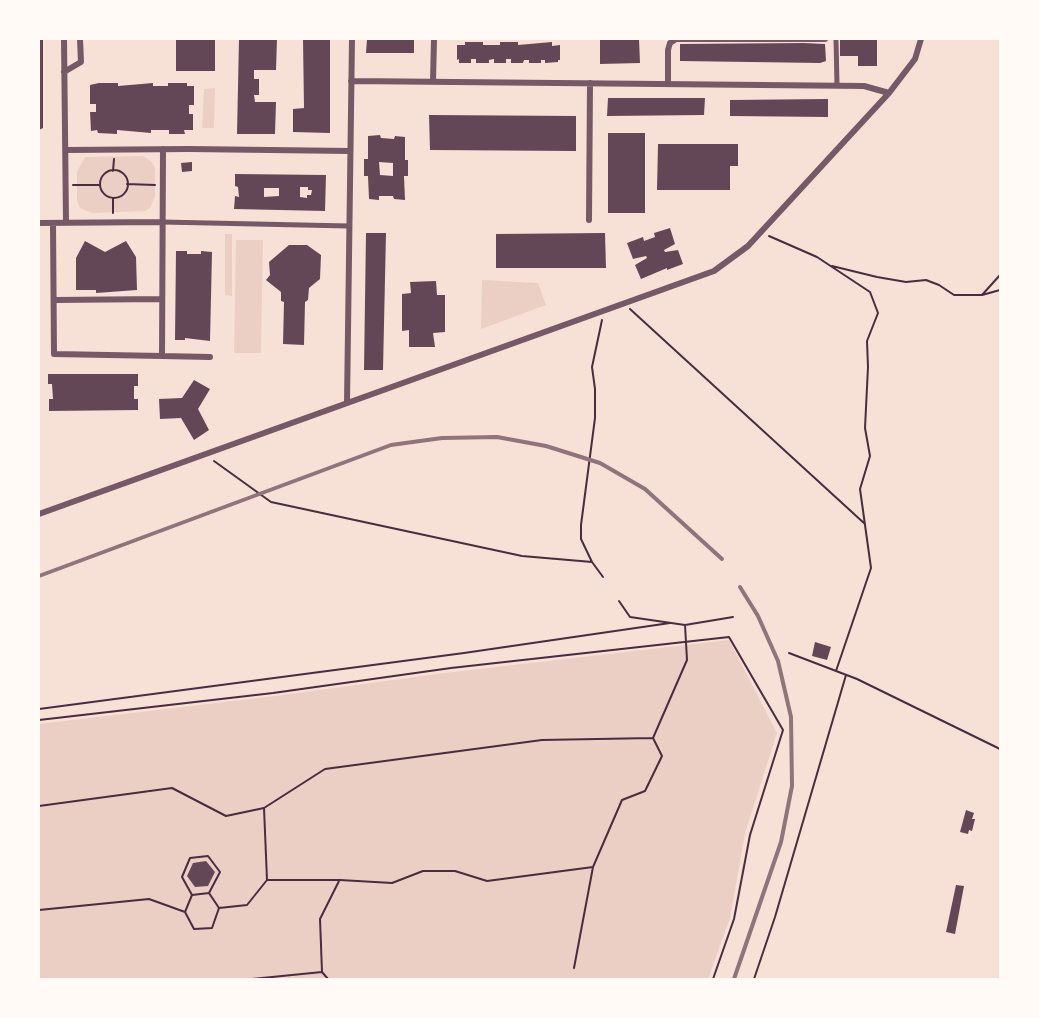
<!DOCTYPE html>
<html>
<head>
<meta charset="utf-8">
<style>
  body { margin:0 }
  #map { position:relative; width:1039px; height:1018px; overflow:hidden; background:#f7e1d7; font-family:"Asap Condensed",sans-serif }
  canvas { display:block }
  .frame { position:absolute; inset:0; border:40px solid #fffaf5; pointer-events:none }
</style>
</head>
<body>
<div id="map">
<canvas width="1039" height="1018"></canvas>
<div class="frame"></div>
</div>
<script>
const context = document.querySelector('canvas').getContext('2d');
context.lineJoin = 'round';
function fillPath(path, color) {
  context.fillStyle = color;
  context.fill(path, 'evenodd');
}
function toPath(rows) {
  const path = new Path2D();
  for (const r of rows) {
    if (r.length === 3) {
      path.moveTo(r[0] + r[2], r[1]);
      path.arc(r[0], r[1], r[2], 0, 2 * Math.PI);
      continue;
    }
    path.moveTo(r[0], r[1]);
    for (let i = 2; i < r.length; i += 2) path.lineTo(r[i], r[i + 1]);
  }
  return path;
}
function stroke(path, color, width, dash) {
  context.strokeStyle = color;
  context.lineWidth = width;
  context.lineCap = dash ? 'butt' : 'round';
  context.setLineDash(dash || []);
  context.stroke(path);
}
fillPath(toPath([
  [215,88,214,128,202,128,204,89],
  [143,156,151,161,155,168,155,196,150,208,145,211,92,213,80,208,77,201,77,172,83,160,86,157],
  [225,234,232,234,232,296,225,295],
  [236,240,263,240,261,353,234,353],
  [482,280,538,283,546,305,481,329],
  [729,640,777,733,745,833,730,918,708,979,39,979,39,724,275,696,444,673]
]), '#ebcfc5');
fillPath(toPath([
  [39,39,43,39,43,128,39,130],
  [176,39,215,39,215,71,176,71],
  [239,39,277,39,276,70,254,70,254,79,259,79,259,95,254,95,255,102,276,102,275,134,237,134],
  [303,39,330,39,330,133,293,132,293,109,304,108],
  [367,39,414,39,414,53,366,53],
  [600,39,639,39,640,63,600,64],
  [840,39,877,39,877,66,858,66,858,56,840,56],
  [465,42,483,42,483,45,500,45,500,42,518,42,518,45,552,42,552,46,560,45,560,60,558,60,558,62,545,63,545,60,541,60,541,63,529,63,529,60,524,60,523,63,511,63,511,59,506,59,506,63,494,63,494,59,489,60,489,63,476,63,476,59,471,59,471,63,459,63,459,59,457,60,457,45,465,45],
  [804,43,825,44,826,61,820,63,680,61,680,44],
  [99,83,118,83,118,86,153,83,153,86,168,86,168,83,187,83,187,86,194,86,194,105,189,105,189,114,193,114,193,130,184,130,185,134,169,134,169,130,151,130,151,133,117,130,117,134,98,133,97,130,91,131,90,112,96,112,96,104,90,104,90,85],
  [608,98,705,98,704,115,607,116],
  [828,99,828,117,730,116,730,100],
  [429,115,576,116,576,151,430,150],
  [608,133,645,133,645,213,608,213],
  [380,135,381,138,394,139,395,136,405,137,405,160,408,160,408,176,404,176,405,200,394,199,393,196,379,196,379,200,369,199,368,176,364,176,364,159,368,159,368,136],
  [379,162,393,163,393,176,380,175],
  [658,144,738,144,738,166,730,166,730,190,657,190],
  [192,162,192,171,182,172,181,163],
  [235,174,326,175,325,211,234,209,235,196,239,197,238,187,235,186],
  [300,187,308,187,308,190,312,190,311,195,307,195,307,198,300,197],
  [264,188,279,188,279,196,264,197],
  [670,228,675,244,664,250,665,252,678,250,683,264,667,270,667,268,641,279,635,265,647,258,646,256,633,259,627,243,643,237,644,241,655,237,654,233],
  [366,233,386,233,383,370,364,370],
  [605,233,606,268,496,268,496,234],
  [85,241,105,252,126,241,136,257,137,290,96,293,96,290,76,290,76,258],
  [289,245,307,245,321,255,320,279,309,288,308,300,305,302,304,345,283,344,284,302,281,301,281,292,266,280,270,275,269,262],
  [176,251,187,251,187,254,201,254,201,251,212,252,210,341,185,338,185,340,175,340],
  [436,281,437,295,445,295,445,332,433,333,435,347,409,347,409,330,402,331,402,294,411,293,410,282],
  [48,374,138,374,138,386,134,386,134,399,138,399,138,410,49,411,49,399,53,399,52,384,48,384],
  [194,380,210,389,198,409,209,430,194,440,181,418,160,419,159,399,182,398],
  [815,642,831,647,827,660,812,656],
  [966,810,974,813,972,819,975,819,972,831,969,830,968,834,960,832],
  [206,861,215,872,208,886,195,887,187,876,193,863],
  [956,885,964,886,955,934,946,932]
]), '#644757');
stroke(toPath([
  [114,184,14],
  [113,171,114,159],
  [127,184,155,185],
  [73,185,100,185],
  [113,213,113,198],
  [769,236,817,257,870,292,878,313,867,341,868,367,865,428,870,456,860,489,871,568,836,671],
  [832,266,877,277,906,282,926,280,939,285,954,295,982,295,1000,275],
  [982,295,1000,290],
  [630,309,865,524],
  [214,461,271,502,522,556,592,562,603,577],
  [592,562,581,539,581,525,595,418,595,389,592,367,602,320],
  [619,601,630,617,685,625,733,617],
  [789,653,857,679,1000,749],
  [39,709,464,653,670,623],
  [39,720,273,693,451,668,729,637,783,730,750,835,734,919,713,979],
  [39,806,172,788,226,816,264,808,325,769,542,740,653,738],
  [264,808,267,880],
  [192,895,182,877,190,858,208,856,220,872,209,893],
  [39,910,149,899,185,912,194,929,212,928,219,908,247,905,267,880,340,880,392,883,423,871,455,871,487,881,593,867,622,800,645,791,662,756,653,738,687,660,685,625],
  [185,912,192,895,209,893,219,908],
  [574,968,593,867],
  [252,979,322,972],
  [328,979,322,972,320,919,339,881],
  [754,979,775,917,846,675]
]), '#4a2c40', 2);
stroke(toPath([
  [836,39,837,85],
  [162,222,349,226]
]), '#755966', 5);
stroke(toPath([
  [64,39,66,223],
  [64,72,81,62,80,39],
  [351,81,864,86,889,93],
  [433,82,434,39],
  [668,84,668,50,670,43,676,39,825,39],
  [66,150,189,149,350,151],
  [589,220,590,83],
  [39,223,162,222],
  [53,223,54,354,162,356,163,149],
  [54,300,162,299],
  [162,356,210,357],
  [347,403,352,39],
  [39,514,714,271,748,246,889,93,915,59,921,39]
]), '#755966', 6);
stroke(toPath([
  [39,576,391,445,442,438,497,437,546,446,600,463,645,489,722,559],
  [734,979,781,842,792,786,791,717,778,661,758,616,740,587]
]), '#8f747c', 4);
</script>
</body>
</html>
